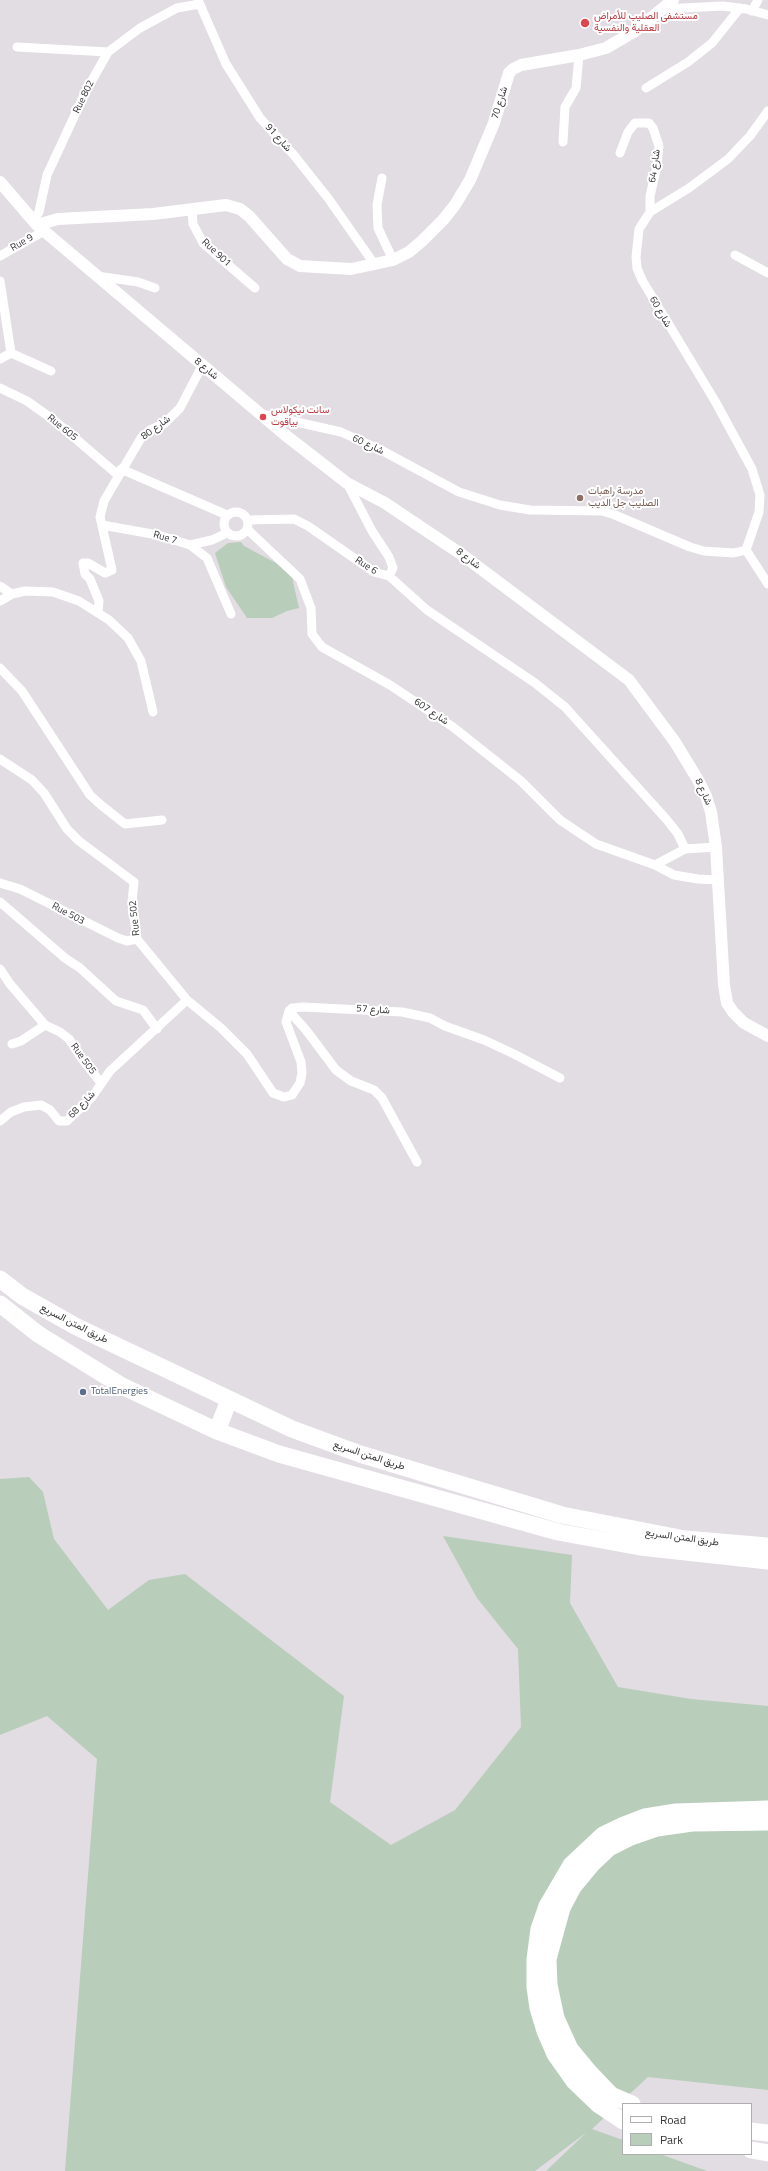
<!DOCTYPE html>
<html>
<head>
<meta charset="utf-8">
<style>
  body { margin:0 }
  #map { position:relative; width:768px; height:2171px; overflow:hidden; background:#e2dce3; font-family:"Titillium Web",sans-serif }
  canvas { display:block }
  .legend { position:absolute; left:622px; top:2103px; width:130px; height:52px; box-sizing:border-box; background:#fff; border:1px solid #aeadaf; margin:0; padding:5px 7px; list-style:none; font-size:12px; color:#353336 }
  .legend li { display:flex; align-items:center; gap:8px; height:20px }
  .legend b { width:20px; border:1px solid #aeadaf }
</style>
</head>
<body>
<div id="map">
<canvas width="768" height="2171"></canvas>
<ul class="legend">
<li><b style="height:5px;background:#fff"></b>Road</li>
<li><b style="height:11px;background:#b9cdbb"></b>Park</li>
</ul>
</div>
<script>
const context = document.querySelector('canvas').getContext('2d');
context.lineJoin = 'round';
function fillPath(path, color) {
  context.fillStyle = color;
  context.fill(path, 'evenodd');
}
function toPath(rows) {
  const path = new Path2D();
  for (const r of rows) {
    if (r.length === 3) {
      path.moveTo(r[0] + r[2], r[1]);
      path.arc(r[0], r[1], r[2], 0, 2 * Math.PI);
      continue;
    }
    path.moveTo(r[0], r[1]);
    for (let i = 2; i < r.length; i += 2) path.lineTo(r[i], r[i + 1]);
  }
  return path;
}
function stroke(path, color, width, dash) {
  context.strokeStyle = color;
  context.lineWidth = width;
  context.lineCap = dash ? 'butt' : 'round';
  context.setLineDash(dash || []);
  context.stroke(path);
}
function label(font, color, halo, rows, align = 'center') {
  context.font = font + ' "Titillium Web",Vazirmatn,sans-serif';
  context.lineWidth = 4;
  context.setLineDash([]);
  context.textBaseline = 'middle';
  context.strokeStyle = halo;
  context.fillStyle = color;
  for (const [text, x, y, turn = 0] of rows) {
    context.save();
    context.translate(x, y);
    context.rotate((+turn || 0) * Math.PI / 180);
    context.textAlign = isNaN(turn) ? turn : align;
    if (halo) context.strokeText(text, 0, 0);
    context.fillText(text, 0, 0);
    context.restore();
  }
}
fillPath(toPath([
  [241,542,244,546,276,563,292,577,299,608,287,611,272,618,247,618,226,587,215,553,228,543],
  [29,1477,43,1492,54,1539,108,1610,149,1580,185,1574,344,1696,330,1802,391,1845,455,1810,521,1727,518,1649,477,1598,443,1536,572,1555,570,1603,618,1687,691,1699,768,1706,768,2090,648,2077,592,2129,623,2140,623,2154,660,2154,707,2171,546,2171,587,2132,535,2171,65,2171,97,1759,47,1716,0,1735,0,1479]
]), '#b9cdbb');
stroke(toPath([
  [198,0,226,64,260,118,293,154,328,198,375,265],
  [663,9,723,6,746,9,768,15],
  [752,11,758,0],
  [17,47,108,52],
  [646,88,688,62,712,43,740,8],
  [563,142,565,107,576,88,579,55],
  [620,153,628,132,635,123,649,123,653,128,659,146,657,166,650,196,650,212],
  [382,178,377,205,378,228,393,260],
  [192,210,193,224,203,243,255,288],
  [33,221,39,212,47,175,86,91,108,52,140,28,177,8,200,4],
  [735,255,768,273],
  [0,256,44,231],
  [97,276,138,282,155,288],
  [0,281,11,353,0,359],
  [11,353,51,371],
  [0,388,27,401,55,421,118,475],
  [261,414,341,432,381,450,459,492,500,505,530,510,602,511,615,515,690,547,704,551,734,553,746,550],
  [121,469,227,515],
  [236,524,12],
  [248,520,294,519,308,526,374,572,389,576,393,568,389,557,372,531,347,483],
  [102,525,158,535,190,545,212,540,227,533],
  [247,529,300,579,311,608,312,634,322,647,390,685,453,727,521,781,560,820,596,844,655,865,674,875,698,879,719,880],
  [190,545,207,558,231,614],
  [746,550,759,512,760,495,752,469,715,401,642,280,637,268,636,257,639,229,650,212,689,188,728,159,750,136,768,111],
  [746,550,768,584],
  [389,576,427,610,535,683,565,707,667,820,678,834,685,849],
  [0,586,12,594],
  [0,601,12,594,25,591,53,592,79,601,109,620,128,638,141,661,153,712],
  [98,613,99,601,90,579,85,574,83,563,88,563,105,573,112,570,100,517,104,501,141,438,150,430,164,424,180,408,202,366],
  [0,668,22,691,90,795,101,805,125,824,162,820],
  [0,759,32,780,44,793,67,829,79,841,134,882,132,902,137,939,187,1000,221,1028,247,1054,273,1093,284,1097,292,1095,300,1083,302,1073,301,1062,286,1022,289,1011,292,1008,303,1007,402,1012,430,1018,445,1026,484,1040,512,1053,560,1078],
  [655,865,685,849,716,847],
  [0,883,20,889,118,938,127,941,137,939],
  [0,902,65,958,80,968,116,1001,143,1010,157,1029],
  [0,969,10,984,45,1025,60,1032,69,1039,82,1059,101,1083],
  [289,1011,306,1030,336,1070,351,1081,374,1090,382,1098,417,1162],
  [12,1044,21,1041,45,1025],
  [0,1121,11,1112,24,1107,41,1105,50,1110,59,1121,67,1121,92,1097,110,1071,187,1000]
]), '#fff', 9);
stroke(toPath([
  [0,182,37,225,284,434,347,483,385,503,461,554,629,680,675,742,698,780,706,796,711,812,716,847,724,985,727,1003,733,1012,744,1023,768,1036],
  [37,225,58,219,153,214,226,205,240,209,249,216,287,259,300,266,351,269,393,260,409,252,422,241,443,220,455,205,470,180,494,123,509,73,513,69,521,65,579,55,606,48,635,31,673,0]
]), '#fff', 12);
stroke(toPath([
  [0,1279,22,1296,75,1326,292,1429,360,1454,562,1515,685,1539,768,1546],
  [0,1304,38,1334,122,1386,217,1431,279,1454,558,1532,640,1547,768,1561],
  [217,1431,229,1400],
  [632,2104,611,2095,589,2072,570,2049,556,2018,549,1985,548,1959,562,1908,573,1887,592,1864,609,1848,631,1837,657,1828,692,1823,768,1822],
  [623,2121,599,2105,574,2081,555,2054,545,2031,538,2008,535,1987,535,1959,539,1929,547,1906,571,1865,603,1835,624,1825,645,1817,676,1812,768,1809],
  [751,2131,768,2133],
  [751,2150,768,2153]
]), '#fff', 17);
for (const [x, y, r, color] of [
  [585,23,5,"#e0444e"],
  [263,417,4,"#e0444e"],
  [580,498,4,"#8d6e63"],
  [83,1392,4,"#5c6f8a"]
]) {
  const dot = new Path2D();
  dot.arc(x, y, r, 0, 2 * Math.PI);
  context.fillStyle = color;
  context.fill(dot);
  stroke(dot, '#fff', 1.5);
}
label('10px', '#be3a42', '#fff', [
  ["مستشفى الصليب للأمراض",594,17],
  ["العقلية والنفسية",594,29],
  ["سانت نيكولاس",271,411],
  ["بياقوت",271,423]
], 'left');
label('10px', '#353336', '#fff', [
  ["Rue 802",84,97,-64],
  ["شارع 70",500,103,-73],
  ["شارع 91",278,138,48],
  ["شارع 64",655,166,-82],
  ["Rue 9",22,243,-30],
  ["Rue 901",216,253,43],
  ["شارع 60",660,312,60],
  ["شارع 8",206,369,40],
  ["Rue 605",62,428,39],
  ["شارع 80",156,428,-36],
  ["شارع 60",368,445,25],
  ["Rue 7",165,538,16],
  ["شارع 8",468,559,37],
  ["Rue 6",366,566,33],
  ["شارع 607",431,712,34],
  ["شارع 8",703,792,66],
  ["Rue 503",68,914,28],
  ["Rue 502",135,918,-96],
  ["شارع 57",373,1010,4],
  ["Rue 505",83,1059,54],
  ["شارع 68",82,1105,-46],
  ["طريق المتن السريع",74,1324,27],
  ["طريق المتن السريع",369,1456,18],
  ["طريق المتن السريع",682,1538,8]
]);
label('10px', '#785e54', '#fff', [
  ["مدرسة راهبات",588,492],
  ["الصليب جل الديب",588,504]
], 'left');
label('10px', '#4e5e75', '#fff', [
  ["TotalEnergies",91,1392]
], 'left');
</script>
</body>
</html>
